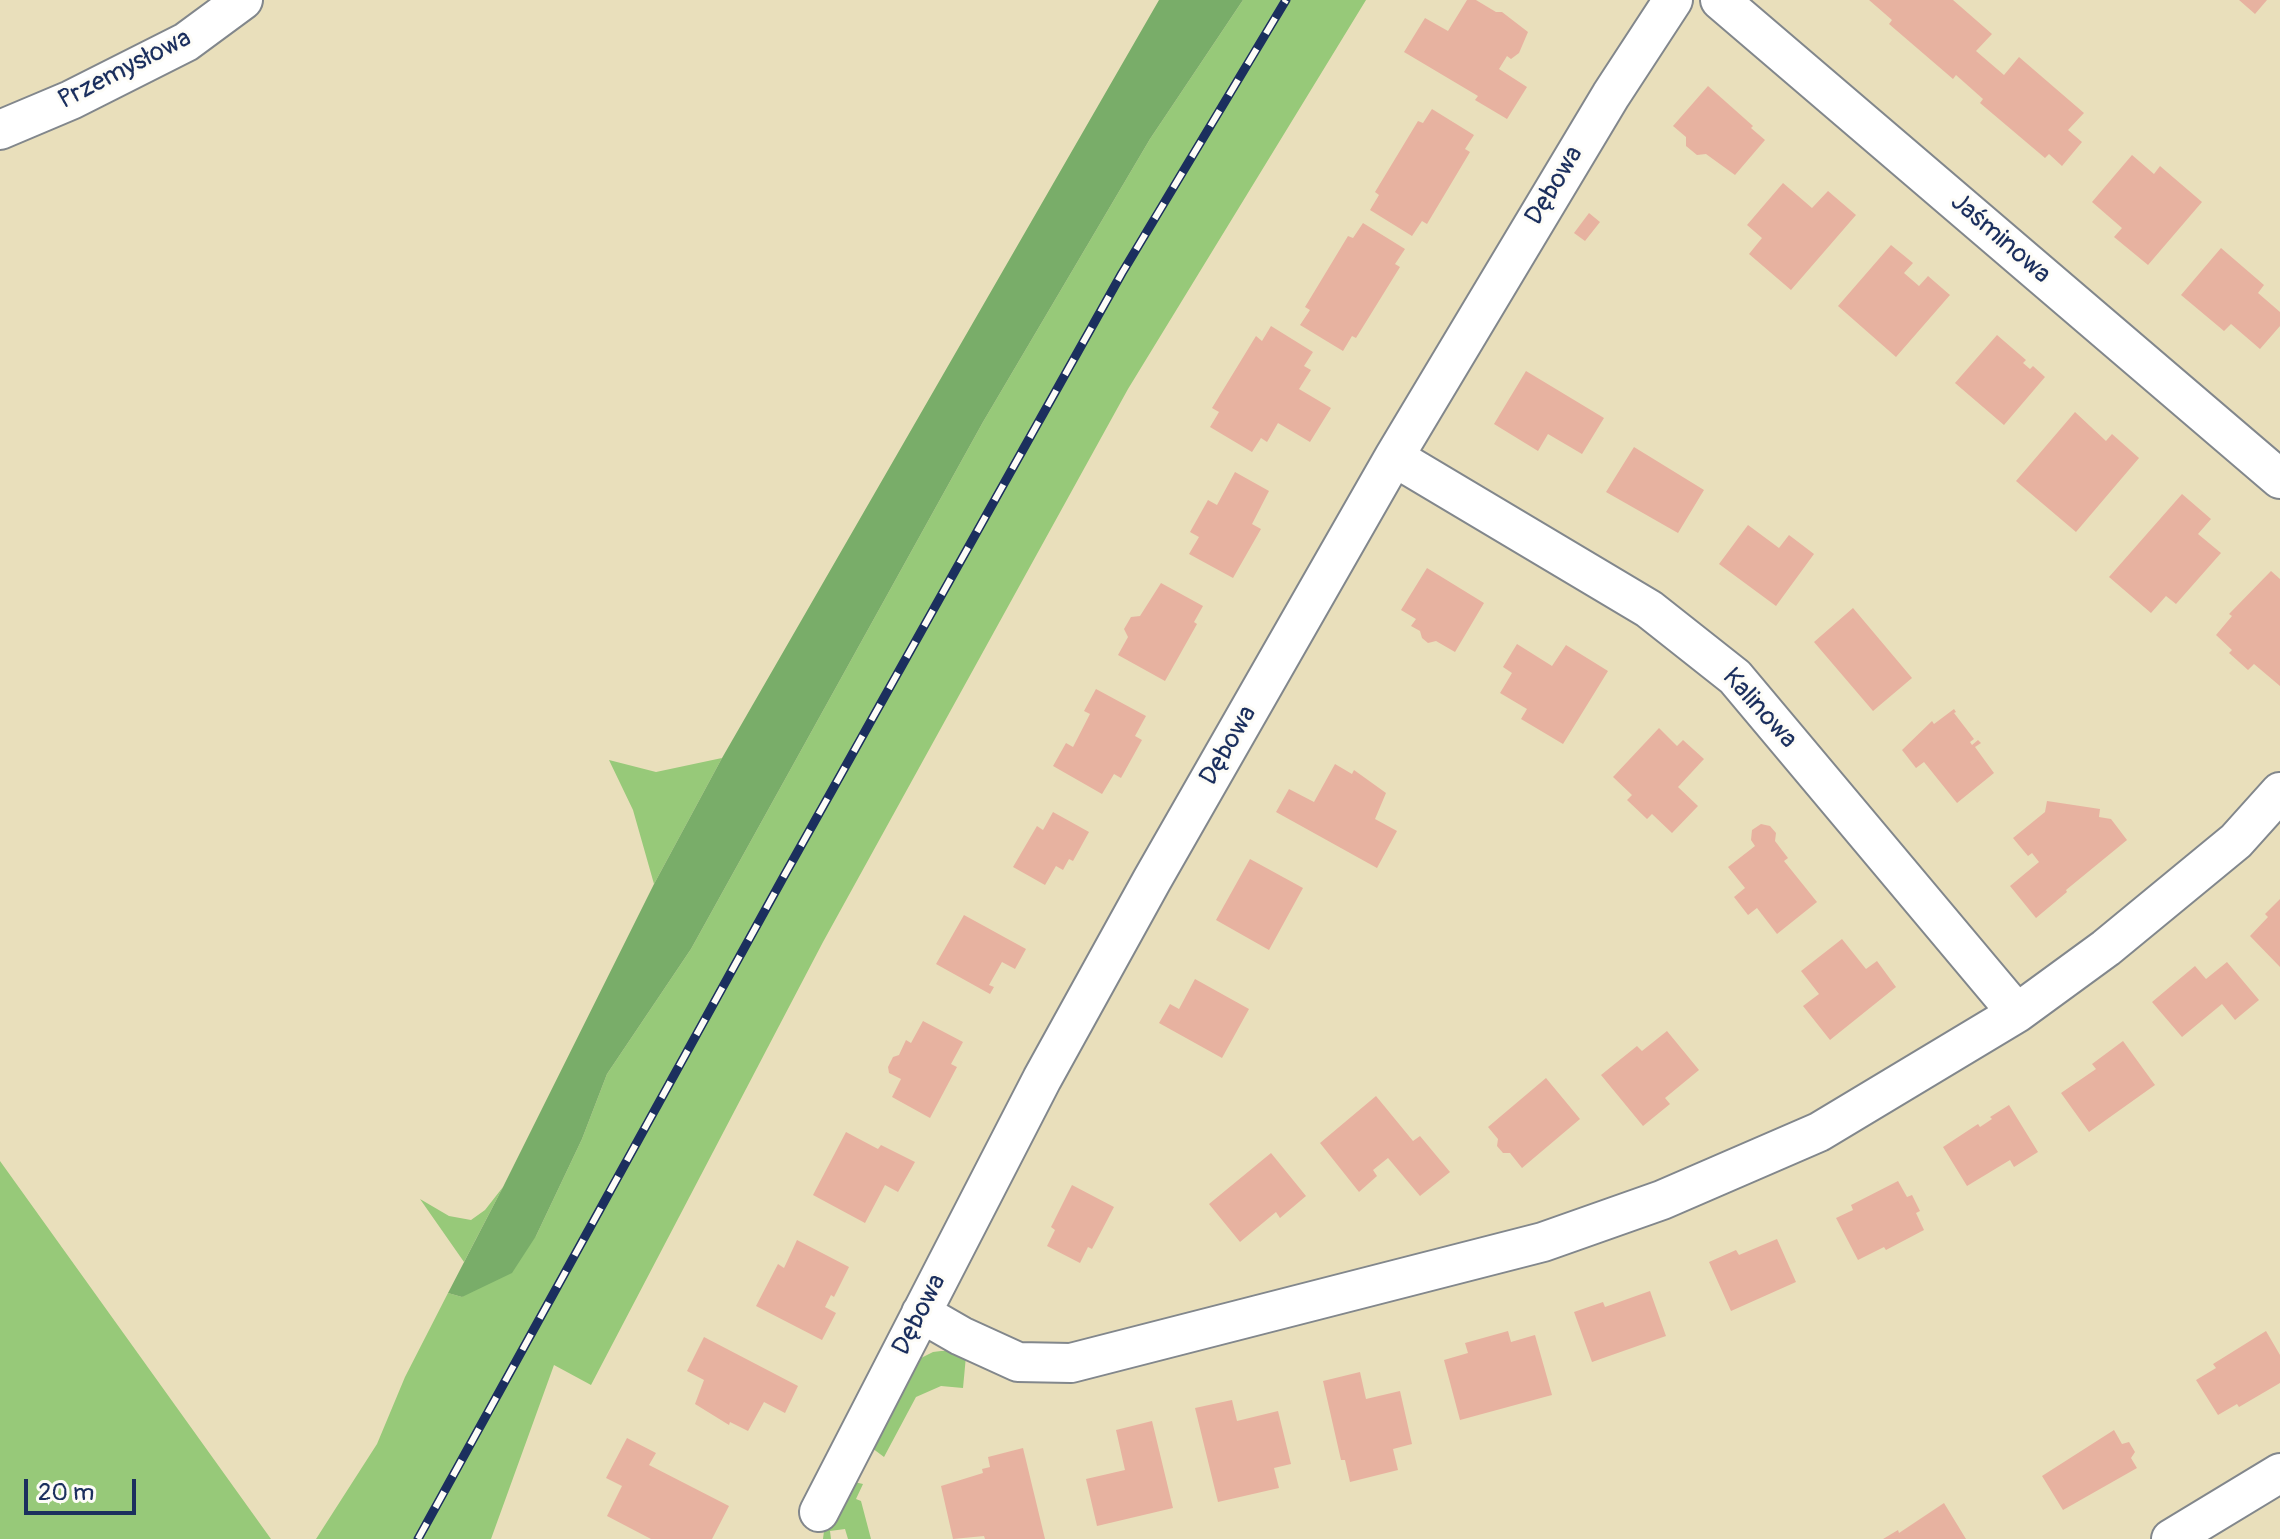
<!DOCTYPE html>
<html>
<head>
<meta charset="utf-8">
<style>
  body { margin:0 }
  #map { position:relative; width:2280px; height:1539px; overflow:hidden; background:#e9dfbb; font-family:Pangolin,sans-serif }
  canvas { display:block }
  .scale { position:absolute; left:24px; top:1479px; width:112px; height:36px; box-sizing:border-box; border:4px solid #1b2f5e; border-top:0; padding-left:10px; font-size:24px; line-height:28px; white-space:nowrap; color:#1b2f5e; -webkit-text-stroke:6px #fdfcf7; paint-order:stroke }
</style>
</head>
<body>
<div id="map">
<canvas width="2280" height="1539"></canvas>
<div class="scale">20 m</div>
</div>
<script>
const context = document.querySelector('canvas').getContext('2d');
context.lineJoin = 'round';
function fillPath(path, color) {
  context.fillStyle = color;
  context.fill(path, 'evenodd');
}
function toPath(rows) {
  const path = new Path2D();
  for (const r of rows) {
    path.moveTo(r[0], r[1]);
    for (let i = 2; i < r.length; i += 2) path.lineTo(r[i], r[i + 1]);
  }
  return path;
}
function stroke(path, color, width, dash) {
  context.strokeStyle = color;
  context.lineWidth = width;
  context.lineCap = dash ? 'butt' : 'round';
  context.setLineDash(dash || []);
  context.stroke(path);
}
function label(font, color, halo, rows, align = 'center') {
  context.font = font + ' Pangolin,sans-serif';
  context.lineWidth = 6;
  context.setLineDash([]);
  context.textBaseline = 'middle';
  context.strokeStyle = halo;
  context.fillStyle = color;
  for (const [text, x, y, turn = 0] of rows) {
    context.save();
    context.translate(x, y);
    context.rotate((+turn || 0) * Math.PI / 180);
    context.textAlign = isNaN(turn) ? turn : align;
    if (halo) context.strokeText(text, 0, 0);
    context.fillText(text, 0, 0);
    context.restore();
  }
}
fillPath(toPath([
  [1243,0,1366,0,1128,389,823,942,591,1385,554,1365,491,1539,316,1539,377,1444,405,1377,448,1293,462,1297,536,1236,582,1139,607,1074,691,949,983,422,1150,139],
  [722,758,654,884,633,810,609,760,656,772],
  [0,1161,271,1539,0,1539],
  [503,1187,464,1262,420,1199,449,1216,471,1220,485,1210],
  [941,1351,953,1351,966,1356,963,1388,941,1386,916,1397,884,1457,868,1445,915,1361,933,1352],
  [850,1481,863,1484,856,1499,861,1501,871,1539,848,1539,845,1529,830,1531,831,1539,823,1539,824,1531]
]), '#97c979');
fillPath(toPath([
  [1159,0,1243,0,1150,139,983,422,691,949,607,1074,582,1139,536,1236,512,1273,462,1297,448,1293,503,1187,654,884,722,758]
]), '#79ad69');
fillPath(toPath([
  [1467,0,1476,0,1496,12,1502,12,1528,32,1519,53,1511,59,1507,56,1499,69,1527,87,1507,119,1475,100,1478,96,1404,52,1425,18,1448,31],
  [1869,0,1953,0,1992,34,1976,51,2004,75,2019,57,2084,113,2068,130,2082,142,2062,166,2049,154,2045,158,1980,103,1983,99,1956,75,1953,79,1889,24,1892,20],
  [2239,0,2267,0,2255,14],
  [1708,86,1753,126,1751,128,1765,140,1735,175,1706,154,1697,155,1686,146,1686,137,1673,126],
  [1432,109,1474,135,1465,149,1470,152,1427,224,1422,221,1412,236,1370,210,1379,195,1375,192,1418,121,1423,123],
  [2132,155,2154,174,2160,166,2202,202,2148,265,2114,237,2122,228,2092,202],
  [1783,183,1812,208,1828,191,1856,215,1791,290,1749,254,1762,238,1747,225],
  [1589,213,1600,222,1585,241,1574,233],
  [1363,223,1405,249,1395,264,1400,267,1356,338,1352,336,1343,351,1300,325,1310,310,1305,307,1348,236,1353,238],
  [1891,245,1913,263,1904,273,1919,286,1928,276,1950,295,1896,357,1838,306],
  [2221,248,2264,285,2258,293,2280,312,2280,326,2260,349,2231,324,2224,331,2181,295],
  [1271,326,1313,352,1304,366,1311,370,1299,389,1331,408,1310,442,1278,423,1267,442,1261,438,1252,452,1210,427,1219,412,1212,408,1256,336,1262,341],
  [1997,335,2026,360,2023,363,2030,369,2033,366,2045,377,2004,425,1955,383],
  [1526,371,1604,418,1582,454,1548,434,1538,451,1494,424],
  [2075,412,2106,441,2112,434,2139,458,2076,532,2016,481],
  [1634,447,1704,490,1678,533,1606,492],
  [1235,472,1269,491,1252,524,1261,529,1233,578,1189,554,1199,537,1190,532,1208,500,1217,505],
  [2182,494,2211,519,2198,534,2221,553,2176,604,2166,596,2151,613,2109,577],
  [1748,525,1779,548,1789,535,1814,554,1776,606,1719,564],
  [1427,568,1484,603,1455,652,1436,641,1428,643,1422,638,1420,631,1411,626,1416,619,1401,610],
  [2271,571,2280,579,2280,686,2254,664,2248,670,2229,653,2232,650,2216,635,2232,616,2229,614],
  [1161,583,1203,606,1194,622,1197,624,1165,681,1118,655,1128,637,1124,629,1131,617,1140,616],
  [1853,608,1912,678,1873,711,1814,642],
  [1517,644,1552,666,1566,645,1608,671,1563,744,1521,719,1527,709,1500,693,1512,673,1503,667],
  [1096,689,1146,716,1135,736,1142,740,1121,778,1114,774,1102,794,1053,766,1066,743,1073,747,1090,714,1084,711],
  [1954,709,1956,712,1954,713,1974,739,1970,742,1972,745,1978,740,1981,743,1975,747,1994,773,1957,803,1924,762,1916,768,1902,750,1932,721,1934,724],
  [1659,728,1677,746,1683,740,1704,759,1678,787,1698,806,1672,833,1652,814,1647,819,1627,800,1632,795,1613,777],
  [1335,764,1352,774,1354,770,1386,793,1375,819,1397,831,1377,868,1276,812,1289,789,1314,802],
  [2047,801,2100,809,2099,817,2111,819,2127,840,2066,890,2067,892,2036,918,2010,886,2039,862,2032,853,2028,856,2013,838,2045,812],
  [1053,812,1089,832,1073,861,1069,859,1063,870,1056,866,1045,885,1013,867,1037,826,1043,830],
  [1761,824,1770,826,1776,833,1775,841,1788,858,1784,861,1817,902,1777,934,1757,908,1748,915,1734,897,1745,888,1728,867,1755,846,1751,840,1752,830],
  [1250,859,1303,888,1269,950,1216,920],
  [2280,899,2280,967,2250,936,2268,917,2265,914],
  [964,915,1026,949,1015,969,1002,962,989,985,994,987,990,994,936,964],
  [1842,939,1866,969,1877,961,1896,987,1830,1040,1803,1006,1819,994,1801,971],
  [2227,962,2259,1000,2235,1020,2222,1004,2182,1037,2152,1002,2195,966,2206,979],
  [1195,979,1249,1009,1222,1058,1159,1023,1170,1004,1179,1009],
  [923,1021,963,1042,951,1064,957,1067,930,1118,892,1097,901,1079,889,1073,888,1067,893,1057,899,1055,906,1040,911,1043],
  [1667,1031,1699,1070,1665,1098,1670,1104,1643,1126,1601,1075,1637,1046,1642,1051],
  [2123,1041,2155,1085,2089,1132,2061,1093,2096,1069,2092,1064],
  [1546,1078,1580,1119,1522,1168,1510,1153,1503,1153,1497,1146,1498,1139,1488,1127],
  [1376,1096,1413,1141,1420,1136,1450,1172,1420,1196,1388,1158,1373,1170,1377,1176,1359,1192,1320,1143],
  [2009,1105,2038,1152,2014,1167,2010,1160,1967,1186,1943,1147,1978,1124,1980,1127,1992,1119,1990,1117],
  [846,1132,878,1149,881,1145,915,1162,898,1192,885,1185,865,1223,813,1195],
  [1271,1153,1306,1196,1280,1218,1276,1212,1240,1242,1209,1204],
  [1898,1181,1907,1197,1912,1195,1920,1211,1916,1213,1924,1230,1886,1250,1884,1247,1858,1260,1836,1218,1853,1210,1851,1205],
  [1072,1185,1114,1207,1092,1249,1088,1247,1080,1263,1047,1246,1055,1230,1051,1227],
  [1777,1239,1796,1282,1731,1311,1709,1262,1736,1250,1739,1255],
  [797,1240,849,1267,834,1297,831,1295,825,1307,836,1313,822,1340,756,1306,778,1264,784,1268],
  [1650,1291,1666,1336,1592,1362,1574,1312,1603,1302,1605,1307],
  [1508,1331,1511,1342,1535,1335,1552,1395,1460,1420,1444,1360,1468,1353,1465,1343],
  [2266,1331,2280,1355,2280,1383,2239,1407,2237,1404,2218,1415,2196,1380,2216,1368,2213,1364],
  [704,1337,798,1386,785,1413,764,1402,748,1431,730,1422,729,1425,695,1404,704,1380,687,1371],
  [1360,1372,1366,1399,1400,1391,1412,1444,1393,1449,1398,1470,1350,1482,1345,1460,1341,1460,1323,1381],
  [1232,1400,1237,1421,1278,1411,1291,1464,1274,1468,1279,1488,1218,1502,1195,1408],
  [1152,1421,1173,1508,1097,1526,1086,1479,1125,1470,1116,1430],
  [2114,1430,2122,1444,2129,1442,2135,1452,2131,1458,2137,1468,2063,1510,2042,1476],
  [627,1438,656,1453,649,1465,729,1506,712,1539,651,1539,607,1516,622,1486,606,1478],
  [1023,1448,1045,1539,985,1539,984,1536,953,1539,941,1486,983,1473,982,1469,990,1467,988,1457],
  [1944,1503,1966,1539,1883,1539,1898,1530,1899,1533]
]), '#e7b2a0');
const minor = toPath([
  [1720,0,2280,479],
  [0,130,71,100,186,42,243,0],
  [1394,457,1649,609,1735,677,2017,1013],
  [921,1313,961,1336,1018,1362,1071,1363,1543,1242,1662,1200,1819,1132,2017,1013,2106,948,2236,841,2280,792],
  [819,1512,1042,1079,1152,880,1394,457,1611,95,1673,0],
  [2171,1539,2280,1473]
]);
stroke(minor, '#82878c', 42);
stroke(minor, '#fff', 38);
const rail = toPath([
  [418,1539,784,876,1122,273,1286,0]
]);
stroke(rail, '#1b2f5e', 9);
stroke(rail, '#fdfcf7', 6, [18]);
label('26px', '#1b2f5e', '#fdfcf7', [
  ["Przemysłowa",125,70,-27],
  ["Dębowa",1555,186,-59],
  ["Jaśminowa",2000,239,41],
  ["Kalinowa",1759,709,48],
  ["Dębowa",1229,746,-60],
  ["Dębowa",920,1315,-63]
]);
</script>
</body>
</html>
